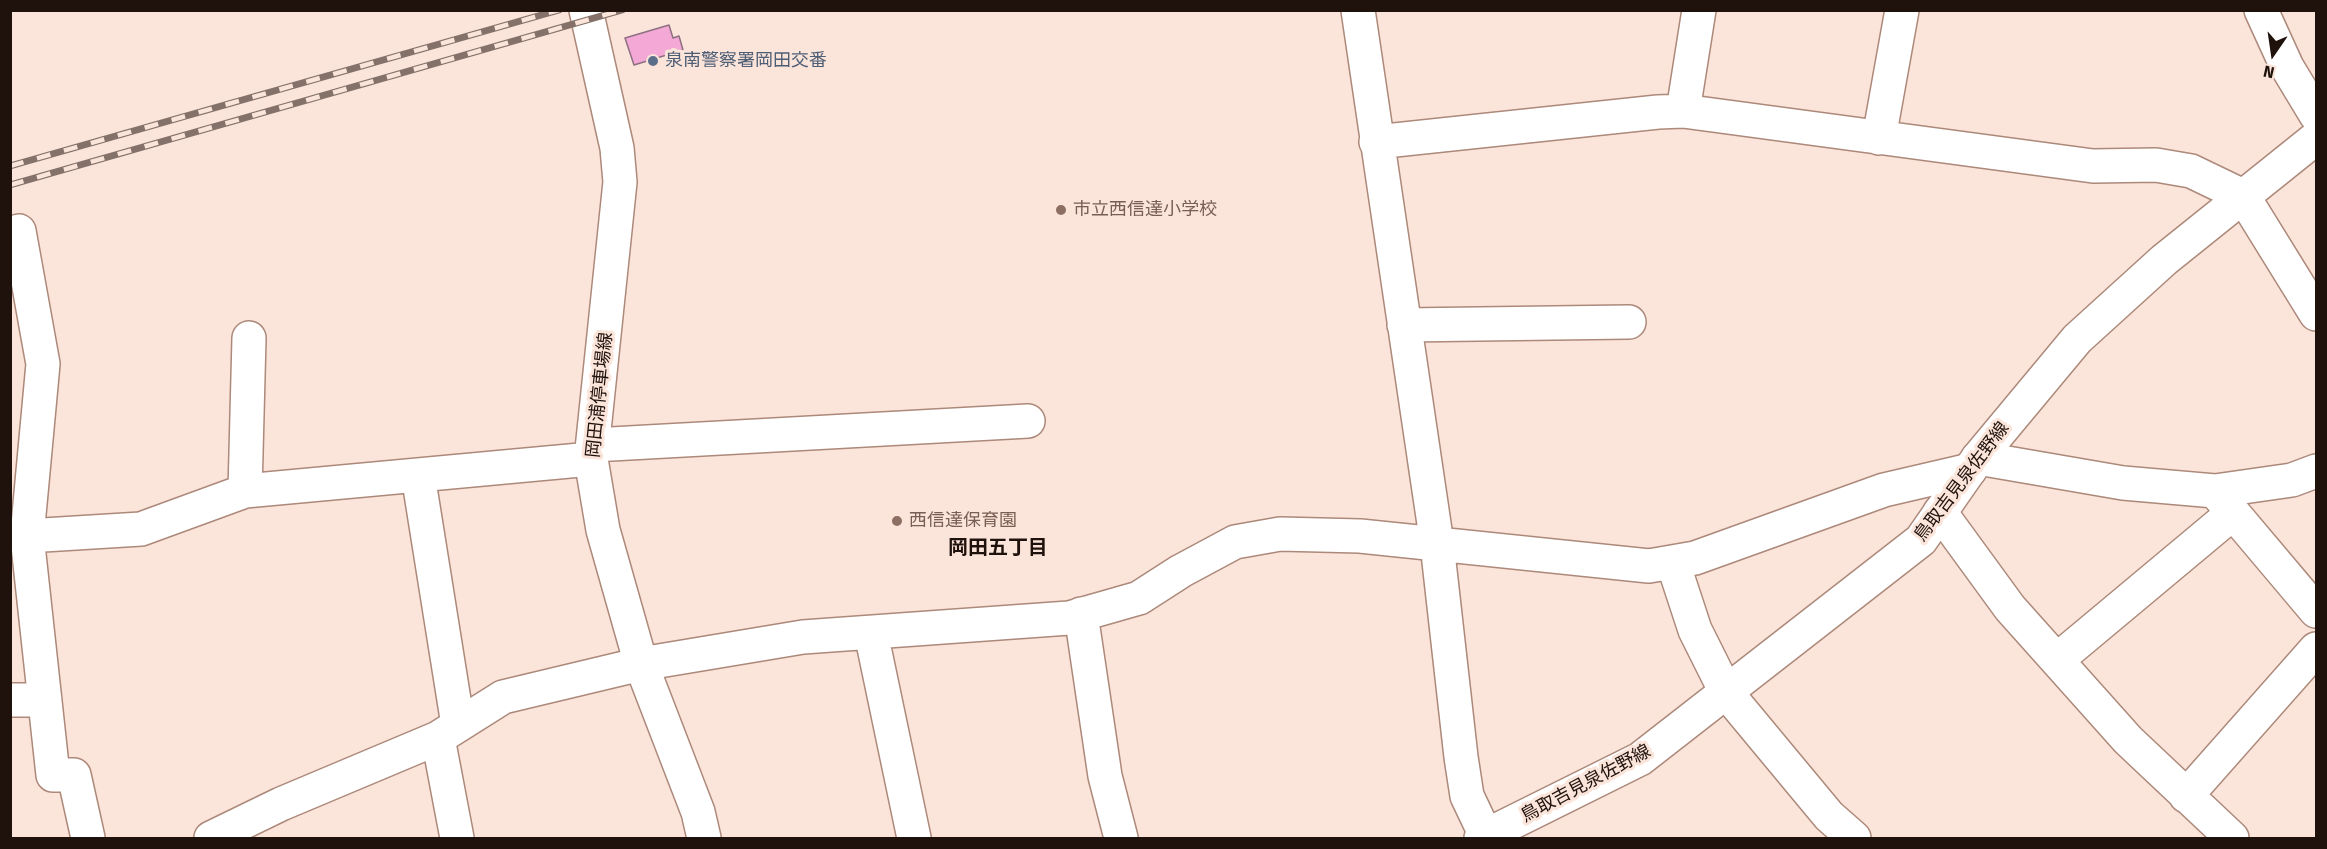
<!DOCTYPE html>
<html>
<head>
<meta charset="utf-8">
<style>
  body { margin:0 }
  #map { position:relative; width:2327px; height:849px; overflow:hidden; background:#fbe4da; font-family:"Fira Sans",sans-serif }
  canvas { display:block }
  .frame { position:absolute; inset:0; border:12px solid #1f120c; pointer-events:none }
  .north { position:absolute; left:2243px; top:24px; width:60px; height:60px; -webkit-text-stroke:4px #fbe4da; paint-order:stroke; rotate:193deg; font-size:16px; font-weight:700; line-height:24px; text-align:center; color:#1f120c }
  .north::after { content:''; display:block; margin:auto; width:21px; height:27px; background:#1f120c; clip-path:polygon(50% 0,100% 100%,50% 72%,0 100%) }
</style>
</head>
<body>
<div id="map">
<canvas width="2327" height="849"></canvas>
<div class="frame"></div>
<div class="north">N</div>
</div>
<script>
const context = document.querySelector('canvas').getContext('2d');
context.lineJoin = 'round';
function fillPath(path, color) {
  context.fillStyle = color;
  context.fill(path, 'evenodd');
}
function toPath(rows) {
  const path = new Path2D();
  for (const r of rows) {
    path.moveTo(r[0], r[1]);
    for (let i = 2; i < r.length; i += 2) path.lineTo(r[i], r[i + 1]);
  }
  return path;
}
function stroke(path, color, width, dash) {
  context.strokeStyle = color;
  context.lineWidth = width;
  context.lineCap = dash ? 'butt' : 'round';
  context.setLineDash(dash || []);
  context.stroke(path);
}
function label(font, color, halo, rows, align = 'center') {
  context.font = font + ' "Fira Sans","Noto Sans JP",sans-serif';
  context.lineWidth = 6;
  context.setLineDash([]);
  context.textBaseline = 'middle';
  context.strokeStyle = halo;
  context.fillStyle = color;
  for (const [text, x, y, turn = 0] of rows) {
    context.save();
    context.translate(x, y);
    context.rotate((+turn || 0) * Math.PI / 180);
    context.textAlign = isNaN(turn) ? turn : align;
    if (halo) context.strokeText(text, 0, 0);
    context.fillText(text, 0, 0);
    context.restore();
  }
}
const building = toPath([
  [669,25,673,38,679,36,683,50,634,65,625,38,669,25]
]);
fillPath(building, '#f3a8d6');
stroke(building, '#8f6f82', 1.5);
const street = toPath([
  [1358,10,1437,544,1461,757,1467,796,1487,838],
  [2261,10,2287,67,2316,115],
  [1683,111,1699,10],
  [1879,138,1902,10],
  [1376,142,1658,112,1683,111,2093,166,2156,165,2191,171,2243,196,2316,314],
  [10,234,19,231,43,364,27,536,53,775,74,775,88,838],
  [1404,325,1629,322],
  [593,445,1028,421],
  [1978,458,2123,483,2215,491,2292,480,2316,471],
  [418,475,458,725],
  [245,491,249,338],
  [2219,496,2316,611],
  [1940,512,2010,608,2128,740,2232,838],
  [27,536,141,529,245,491,591,459],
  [1673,563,1695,630,1726,692,1829,816,1854,838],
  [1081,614,1105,776,1121,838],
  [871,633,914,838],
  [2057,660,2233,513],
  [10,700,45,700],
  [438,738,457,838],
  [2186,796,2316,649],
  [211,838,281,804,438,738,503,697,641,664,803,637,1069,618,1139,598,1181,571,1235,542,1280,534,1360,536,1649,566,1695,558,1884,490,1970,470]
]);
const secondary = toPath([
  [586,10,617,148,620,182,591,459,603,530,641,664,698,812,704,838],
  [1481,838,1640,759,1921,540,1978,458,2077,339,2164,260,2316,138]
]);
stroke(street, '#ac897a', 36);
stroke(secondary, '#ac897a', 36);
stroke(street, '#fff', 33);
stroke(secondary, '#fff', 33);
const rail = toPath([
  [10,166,559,10],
  [10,185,622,10]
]);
stroke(rail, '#84726a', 7);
stroke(rail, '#fbe4da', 4.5, [14]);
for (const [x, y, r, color] of [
  [653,61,6,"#5c6f8a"],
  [1061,210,6,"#8d6e63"],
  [897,521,6,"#8d6e63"]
]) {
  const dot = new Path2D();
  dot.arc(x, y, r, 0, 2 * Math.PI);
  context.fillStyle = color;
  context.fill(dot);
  stroke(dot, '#fbe4da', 2);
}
label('18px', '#4e5e75', '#fbe4da', [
  ["泉南警察署岡田交番",665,61]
], 'left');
label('18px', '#785e54', '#fbe4da', [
  ["市立西信達小学校",1073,210],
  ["西信達保育園",909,521]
], 'left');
label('18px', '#1f120c', '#fbe4da', [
  ["岡田浦停車場線",600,395,-84],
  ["鳥取吉見泉佐野線",1962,482,-53],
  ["鳥取吉見泉佐野線",1586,784,-28]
]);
label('bold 20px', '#1f120c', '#fbe4da', [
  ["岡田五丁目",998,548]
]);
</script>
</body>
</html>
